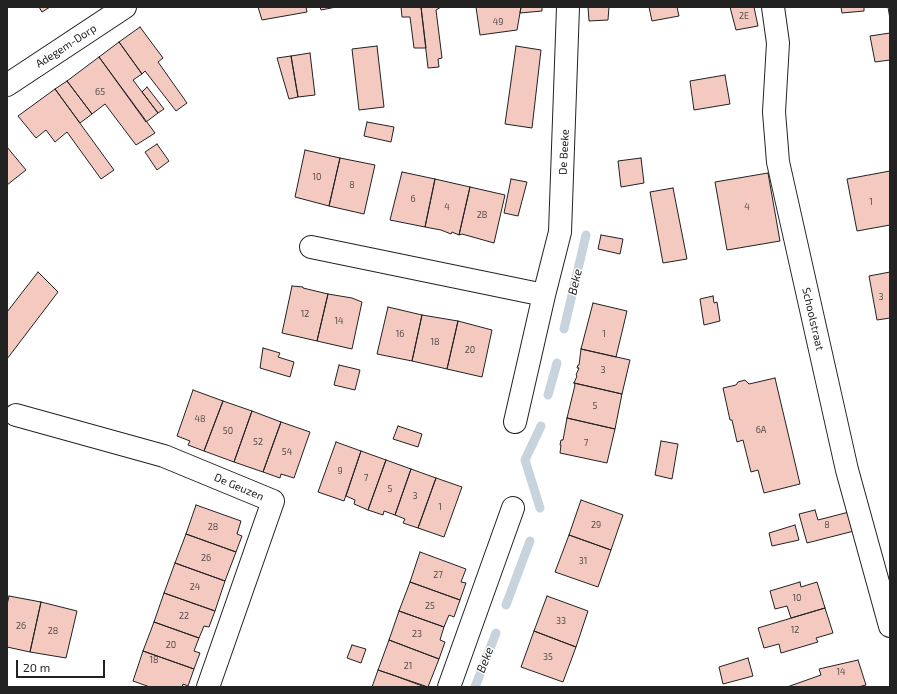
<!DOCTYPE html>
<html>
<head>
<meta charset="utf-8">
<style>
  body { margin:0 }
  #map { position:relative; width:897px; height:694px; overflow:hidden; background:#fff; font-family:"Exo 2",sans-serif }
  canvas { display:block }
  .frame { position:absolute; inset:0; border:8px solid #222; pointer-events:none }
  .scale { position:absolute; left:16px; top:660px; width:89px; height:18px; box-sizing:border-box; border:2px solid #222; border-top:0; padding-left:5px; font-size:12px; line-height:14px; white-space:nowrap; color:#222; -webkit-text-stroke:3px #fff; paint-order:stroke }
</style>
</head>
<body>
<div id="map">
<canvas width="897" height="694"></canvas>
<div class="frame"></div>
<div class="scale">20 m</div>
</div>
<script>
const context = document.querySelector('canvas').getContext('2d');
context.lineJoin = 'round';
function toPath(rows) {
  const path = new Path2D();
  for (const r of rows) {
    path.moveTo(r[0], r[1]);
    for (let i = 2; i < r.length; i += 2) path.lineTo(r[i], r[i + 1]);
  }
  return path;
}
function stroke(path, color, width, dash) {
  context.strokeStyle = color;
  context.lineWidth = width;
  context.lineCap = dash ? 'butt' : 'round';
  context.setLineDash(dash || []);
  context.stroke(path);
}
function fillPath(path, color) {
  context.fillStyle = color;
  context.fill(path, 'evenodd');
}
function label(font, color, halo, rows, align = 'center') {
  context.font = font + ' "Exo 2",sans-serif';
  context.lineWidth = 3;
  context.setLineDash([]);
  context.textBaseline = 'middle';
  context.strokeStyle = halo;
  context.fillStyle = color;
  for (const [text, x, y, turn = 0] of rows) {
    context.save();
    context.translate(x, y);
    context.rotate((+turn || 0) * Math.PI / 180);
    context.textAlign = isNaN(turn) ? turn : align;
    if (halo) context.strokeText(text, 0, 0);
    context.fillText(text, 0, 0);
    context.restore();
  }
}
stroke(toPath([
  [564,329,586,235],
  [548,395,557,363],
  [540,508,525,460,541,426],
  [506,605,530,541],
  [475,687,496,633]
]), '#c7d3dd', 9);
const building = toPath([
  [39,7,50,7,42,12,39,7],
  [258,7,306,7,307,12,262,20,258,7],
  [320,7,336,7,321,10,320,7],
  [401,7,421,7,426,48,414,48,410,17,402,17,401,7],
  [421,7,441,7,436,10,442,58,438,59,439,67,428,68,421,7],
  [476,7,521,7,517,30,480,35,476,7],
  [521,7,542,7,542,11,520,13,521,7],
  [588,7,609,7,608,20,589,21,588,7],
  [649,7,677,7,679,16,652,21,649,7],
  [730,7,754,7,758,26,736,30,730,7],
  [841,7,864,7,864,11,842,13,841,7],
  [888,7,890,7,890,19,888,7],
  [140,27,163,58,158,62,187,103,176,111,145,71,142,74,119,42,140,27],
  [890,33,890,60,875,62,870,36,890,33],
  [119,42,142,74,133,80,158,113,146,122,99,57,119,42],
  [377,46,384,107,359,110,352,49,377,46],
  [516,46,541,50,532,128,505,124,516,46],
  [310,53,315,95,298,97,291,56,310,53],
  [291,56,298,97,289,99,277,58,291,56],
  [99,57,155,133,136,145,105,104,92,114,67,81,99,57],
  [725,75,730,104,694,110,690,81,725,75],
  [67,81,92,114,80,123,55,89,67,81],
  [147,87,164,109,158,113,142,92,147,87],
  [55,89,114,170,101,179,67,132,55,142,46,130,36,138,18,116,55,89],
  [367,122,394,127,391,142,364,136,367,122],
  [157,144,169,161,157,170,145,152,157,144],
  [7,147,26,170,7,185,7,147],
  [305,150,340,158,329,206,295,197,305,150],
  [340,158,375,165,364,214,329,206,340,158],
  [641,158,644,183,621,187,618,161,641,158],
  [890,171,890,225,857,231,847,179,890,171],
  [402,172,435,179,425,227,390,220,402,172],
  [768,173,780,241,727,250,715,182,768,173],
  [435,179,470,187,459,235,452,232,451,234,441,230,425,227,435,179],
  [511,179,527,182,518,216,504,213,511,179],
  [470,187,505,195,494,243,462,234,459,235,470,187],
  [673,188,687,259,663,263,650,192,673,188],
  [601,235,623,239,620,254,598,249,601,235],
  [38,272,58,292,7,359,7,312,38,272],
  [890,272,890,318,877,320,869,276,890,272],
  [292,286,303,287,303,288,328,294,317,341,282,333,292,286],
  [328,294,352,298,362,302,352,349,317,341,328,294],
  [713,296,714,303,717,302,720,321,704,325,700,299,713,296],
  [593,303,627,311,616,357,581,349,593,303],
  [388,307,422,315,412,361,377,354,388,307],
  [422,315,458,321,447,369,412,361,422,315],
  [458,321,492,330,482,377,447,369,458,321],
  [263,348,280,353,278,357,294,362,290,377,260,368,263,348],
  [581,349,630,360,622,394,574,383,577,376,576,375,579,368,577,368,578,365,579,365,581,349],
  [339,365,360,370,355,390,334,385,339,365],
  [775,378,800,484,764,493,758,470,751,472,743,440,737,442,732,420,730,420,723,388,736,385,738,382,745,380,749,384,775,378],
  [574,383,622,394,615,429,567,418,575,385,574,383],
  [193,390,223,401,204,451,188,445,190,441,177,436,193,390],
  [223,401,252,411,234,462,204,451,223,401],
  [252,411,281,422,263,472,234,462,252,411],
  [567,418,615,429,607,463,560,453,561,445,560,445,561,440,563,440,567,418],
  [281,422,310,432,294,478,281,474,280,478,263,472,281,422],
  [398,426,422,434,418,447,393,439,398,426],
  [661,441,678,444,672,479,655,475,661,441],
  [336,442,361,451,344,501,318,492,336,442],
  [361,451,386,460,368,510,354,504,355,500,346,496,361,451],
  [386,460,411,469,395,515,384,511,383,515,368,510,386,460],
  [411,469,436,478,418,528,403,523,405,519,395,515,411,469],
  [436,478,462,487,444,537,418,528,436,478],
  [581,500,623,515,611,550,569,535,581,500],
  [196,505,241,521,237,534,242,536,236,552,186,534,196,505],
  [815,510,818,520,849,512,854,531,807,543,799,514,815,510],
  [795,525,799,540,772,546,769,533,795,525],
  [186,534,236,552,225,581,175,563,186,534],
  [569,535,611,550,598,587,555,572,569,535],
  [420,552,466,569,461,582,466,583,460,600,410,582,420,552],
  [175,563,225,581,215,611,164,593,175,563],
  [410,582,460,600,454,617,449,615,444,627,399,611,410,582],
  [800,582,801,587,817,582,825,608,791,618,787,606,775,609,770,591,800,582],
  [164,593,215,611,209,627,204,626,199,638,154,622,164,593],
  [9,596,41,602,30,652,7,647,7,605,9,596],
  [547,596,588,611,576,647,534,631,547,596],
  [41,602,77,611,66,658,30,652,41,602],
  [825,608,833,633,816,638,818,642,781,653,779,644,764,648,758,628,825,608],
  [399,611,444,627,440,640,445,642,439,659,389,640,399,611],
  [154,622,199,638,194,651,200,653,194,669,143,651,154,622],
  [534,631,576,647,563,682,521,667,534,631],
  [389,640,439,659,428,687,378,670,389,640],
  [352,645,366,649,361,663,347,658,352,645],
  [143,651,194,669,188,686,183,684,182,687,150,687,133,681,143,651],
  [748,658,753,676,723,684,719,667,748,658],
  [858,660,866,685,858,687,787,687,821,675,819,669,858,660],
  [378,670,393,675,425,687,372,687,378,670]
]);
fillPath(building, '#f3c9c0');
stroke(building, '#222', 1);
const minor = toPath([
  [773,7,778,43,774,112,778,162,847,470,890,626],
  [7,85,125,7],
  [311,247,544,295],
  [16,415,164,456,273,501,208,687],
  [515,422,544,295,560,232,568,7],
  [449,687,513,508]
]);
stroke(minor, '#222', 24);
stroke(minor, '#fff', 22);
label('9px', '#564c4a', null, [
  ["2E",744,16],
  ["49",498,22],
  ["65",100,92],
  ["10",317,177],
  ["8",352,185],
  ["6",413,199],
  ["1",871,202],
  ["4",447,207],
  ["4",747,207],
  ["2B",482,215],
  ["3",881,297],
  ["12",305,314],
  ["14",339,321],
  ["16",400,334],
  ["1",604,334],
  ["18",435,342],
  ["20",470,350],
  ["3",603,370],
  ["5",595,406],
  ["48",200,419],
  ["6A",761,430],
  ["50",228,431],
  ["52",258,442],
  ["7",586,443],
  ["54",287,452],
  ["9",340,471],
  ["7",366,478],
  ["5",390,489],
  ["3",415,496],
  ["1",440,507],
  ["29",596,525],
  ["8",827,525],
  ["28",213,527],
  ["26",206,558],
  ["31",583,561],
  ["27",438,575],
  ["24",195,587],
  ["10",797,598],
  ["25",430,606],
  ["22",184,616],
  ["33",561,621],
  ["26",21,626],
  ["12",795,630],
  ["28",53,631],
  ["23",417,634],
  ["20",171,645],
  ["35",548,657],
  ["18",154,660],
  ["21",408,666],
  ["14",841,672]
]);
label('11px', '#222', '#fff', [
  ["Adegem-Dorp",66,46,-33],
  ["De Beeke",564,152,-87],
  ["Schoolstraat",813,319,77],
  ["De Geuzen",239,487,23]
]);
label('italic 12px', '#222', '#fff', [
  ["Beke",575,282,-77],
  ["Beke",485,660,-69]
]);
</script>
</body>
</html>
